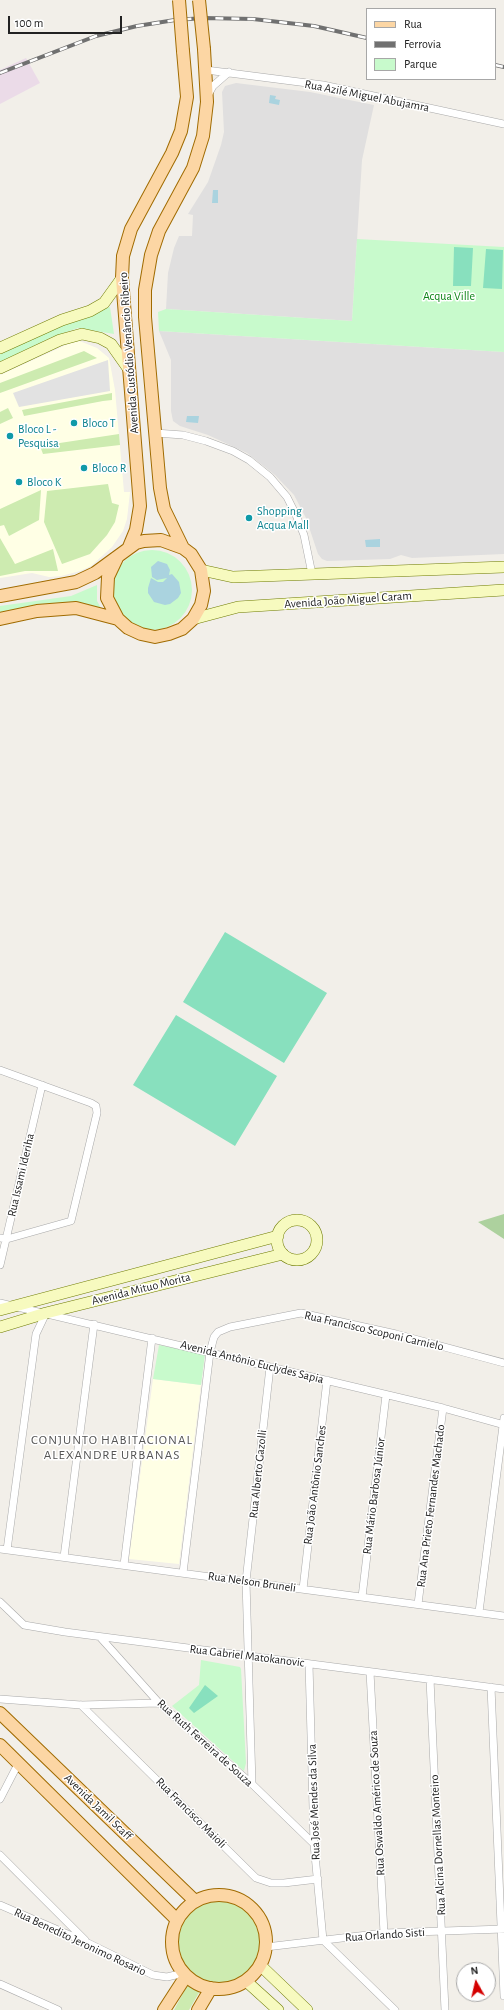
<!DOCTYPE html>
<html>
<head>
<meta charset="utf-8">
<style>
  body { margin:0 }
  #map { position:relative; width:504px; height:2010px; overflow:hidden; background:#f2efe9; font-family:"Alegreya Sans",sans-serif }
  canvas { display:block }
  .legend { position:absolute; left:366px; top:8px; width:130px; height:72px; box-sizing:border-box; background:#fff; border:1px solid #a7a7a7; margin:0; padding:5px 7px; list-style:none; font-size:12px; color:#222 }
  .legend li { display:flex; align-items:center; gap:8px; height:20px }
  .legend b { width:20px; border:1px solid #a7a7a7 }
  .north { position:absolute; left:456px; top:1962px; width:40px; height:40px; box-sizing:border-box; background:#fff; border:1px solid #a7a7a7; border-radius:50%; rotate:352deg; font-size:11px; font-weight:700; line-height:16px; text-align:center; color:#222 }
  .north::after { content:''; display:block; margin:auto; width:14px; height:18px; background:#d40000; clip-path:polygon(50% 0,100% 100%,50% 72%,0 100%) }
  .scale { position:absolute; left:8px; top:16px; width:114px; height:18px; box-sizing:border-box; border:2px solid #222; border-top:0; padding-left:5px; font-size:12px; line-height:14px; white-space:nowrap; color:#222; -webkit-text-stroke:3px #fff; paint-order:stroke }
</style>
</head>
<body>
<div id="map">
<canvas width="504" height="2010"></canvas>
<ul class="legend">
<li><b style="height:5px;background:#fcd6a4"></b>Rua</li>
<li><b style="height:5px;background:#707070"></b>Ferrovia</li>
<li><b style="height:11px;background:#c8facc"></b>Parque</li>
</ul>
<div class="north">N</div>
<div class="scale">100 m</div>
</div>
<script>
const context = document.querySelector('canvas').getContext('2d');
context.lineJoin = 'round';
function fillPath(path, color) {
  context.fillStyle = color;
  context.fill(path, 'evenodd');
}
function toPath(rows) {
  const path = new Path2D();
  for (const r of rows) {
    if (r.length === 3) {
      path.moveTo(r[0] + r[2], r[1]);
      path.arc(r[0], r[1], r[2], 0, 2 * Math.PI);
      continue;
    }
    path.moveTo(r[0], r[1]);
    for (let i = 2; i < r.length; i += 2) path.lineTo(r[i], r[i + 1]);
  }
  return path;
}
function stroke(path, color, width, dash) {
  context.strokeStyle = color;
  context.lineWidth = width;
  context.lineCap = dash ? 'butt' : 'round';
  context.setLineDash(dash || []);
  context.stroke(path);
}
function label(font, color, halo, rows, align = 'center') {
  context.font = font + ' "Alegreya Sans",sans-serif';
  context.lineWidth = 3;
  context.setLineDash([]);
  context.textBaseline = 'middle';
  context.strokeStyle = halo;
  context.fillStyle = color;
  for (const [text, x, y, turn = 0] of rows) {
    context.save();
    context.translate(x, y);
    context.rotate((+turn || 0) * Math.PI / 180);
    context.textAlign = isNaN(turn) ? turn : align;
    if (halo) context.strokeText(text, 0, 0);
    context.fillText(text, 0, 0);
    context.restore();
  }
}
fillPath(toPath([
  [236,83,310,92,374,105,362,160,352,321,166,309,168,273,174,248,179,236,192,236,193,215,188,214,208,182,221,145,224,132,222,92,225,86],
  [159,331,504,352,504,554,412,558,401,555,390,559,327,561,322,559,318,554,306,518,294,495,275,475,247,453,208,435,180,426,173,421,171,411,171,360]
]), '#e0dfdf');
fillPath(toPath([
  [26,58,40,83,0,104,0,70]
]), '#ebdbe8');
fillPath(toPath([
  [77,340,97,348,109,358,115,390,124,492,130,492,127,519,123,531,112,547,91,566,80,571,61,576,49,577,32,573,0,578,0,375],
  [153,1379,201,1385,179,1564,129,1559]
]), '#ffffe5');
fillPath(toPath([
  [84,351,97,358,0,393,0,383],
  [112,393,112,400,103,401,24,416,22,410],
  [8,408,13,418,0,424,0,412],
  [119,434,120,445,43,454,40,446],
  [108,484,112,503,119,505,115,522,107,535,90,554,62,564,44,522,47,491],
  [41,490,39,520,9,536,4,525,0,526,0,509],
  [0,538,15,564,53,549,58,571,25,571,0,576],
  [219,1942,42],
  [188,1984,200,1991,189,2010,174,2010]
]), '#cdebb0');
fillPath(toPath([
  [504,1214,504,1239,478,1222]
]), '#add19e');
fillPath(toPath([
  [357,239,504,247,504,352,159,331,158,312,166,309,352,321],
  [110,307,114,334,78,328,52,337,0,362,0,351,70,320],
  [152,590,40],
  [97,585,97,601,101,608,45,605,0,613,0,606,71,596],
  [159,1345,205,1354,201,1385,153,1379],
  [201,1660,240,1667,241,1669,246,1763,244,1771,172,1706,199,1685]
]), '#c8facc');
fillPath(toPath([
  [454,247,473,248,471,286,453,286],
  [486,249,503,250,502,289,483,288],
  [225,932,327,993,284,1063,183,1002],
  [176,1015,277,1076,235,1146,133,1085],
  [205,1685,218,1696,194,1713,189,1708]
]), '#88e0be');
fillPath(toPath([
  [108,360,110,391,19,407,13,393]
]), '#e2e2e2');
fillPath(toPath([
  [270,95,276,96,275,99,280,100,279,105,269,103],
  [213,190,218,190,218,203,212,203],
  [187,416,199,416,198,423,186,422],
  [380,539,380,547,366,547,365,540],
  [158,561,167,564,170,570,169,575,172,574,179,582,181,593,178,598,170,604,165,605,154,602,148,593,148,588,151,578,158,582,163,582,167,578,157,580,152,577,151,567]
]), '#aad3df');
const street = toPath([
  [206,70,323,85,504,124],
  [208,95,213,86,229,72],
  [155,433,183,435,206,441,233,451,249,460,270,477,287,497,296,515,304,535,312,574],
  [0,1070,91,1103,96,1106,97,1113,71,1221,7,1239,0,1238],
  [0,1265,42,1085],
  [0,1303,443,1408,504,1425],
  [0,1549,504,1616],
  [7,1550,36,1334,46,1313],
  [64,1557,94,1324],
  [124,1565,152,1338],
  [183,1573,210,1352,214,1337,218,1332,230,1327,301,1313,396,1334,504,1363],
  [303,1589,327,1380],
  [362,1597,386,1395],
  [0,1602,24,1625,65,1632,504,1689],
  [418,1604,443,1408],
  [479,1612,504,1418],
  [100,1637,159,1703,252,1784,314,1844],
  [309,1664,314,1844,323,1940,395,2010],
  [370,1672,384,1933],
  [430,1679,445,2010],
  [491,1687,504,1996],
  [0,1699,81,1705,159,1703],
  [81,1705,256,1878,271,1883,284,1883,318,1879],
  [252,1784,246,1581,270,1367],
  [0,1799,18,1764],
  [0,1855,85,1940],
  [0,1905,88,1943,153,1975,167,1977,184,1973],
  [266,1947,384,1933,504,1929],
  [0,1984,58,2010]
]);
const secondary = toPath([
  [0,348,62,320,90,311,104,303,122,278],
  [0,368,60,340,82,334,100,338,111,344,130,371],
  [201,570,233,577,504,567],
  [193,619,238,607,504,590],
  [297,1240,20],
  [0,1310,278,1236],
  [0,1327,46,1313,283,1254],
  [260,1965,307,2010],
  [246,1981,278,2010]
]);
const primary = toPath([
  [129,547,136,530,140,506,122,278,123,256,131,229,172,153,181,131,187,97,183,51],
  [183,548,164,509,160,488,145,317,145,290,151,255,159,231,193,168,203,136,207,102,204,49],
  [0,596,76,582,95,573,136,543,144,541,161,540,183,548,191,554,201,570,204,591,201,605,193,619,182,629,169,634,155,637,141,634,128,628,118,619,107,598,108,577,117,558],
  [0,619,37,611,76,608,118,619],
  [0,1713,195,1901],
  [0,1745,177,1920],
  [219,1942,47],
  [164,2010,186,1976],
  [198,2010,211,1988]
]);
stroke(street, '#a9a9a9', 8);
stroke(secondary, '#707d05', 12);
stroke(primary, '#a06b00', 14);
stroke(street, '#fff', 7);
stroke(secondary, '#f7fabf', 11);
stroke(primary, '#fcd6a4', 12);
const rail = toPath([
  [495,65,504,67],
  [0,73,96,36,137,26,175,20,204,18,253,19,314,26,367,38]
]);
stroke(rail, '#707070', 4);
stroke(rail, '#fff', 2.5, [8]);
const primaryBridge = toPath([
  [179,0,183,51],
  [199,0,204,49]
]);
stroke(primaryBridge, '#a06b00', 14, []);
stroke(primaryBridge, '#fcd6a4', 12);
for (const [x, y, r, color] of [
  [74,423,4,"#0f9aa8"],
  [10,436,4,"#0f9aa8"],
  [84,468,4,"#0f9aa8"],
  [19,482,4,"#0f9aa8"],
  [249,518,4,"#0f9aa8"]
]) {
  const dot = new Path2D();
  dot.arc(x, y, r, 0, 2 * Math.PI);
  context.fillStyle = color;
  context.fill(dot);
  stroke(dot, '#fff', 1.5);
}
label('12px', '#222', '#fff', [
  ["Rua Azilé Miguel Abujamra",367,96,11],
  ["Avenida Custódio Venâncio Ribeiro",129,353,-94],
  ["Avenida João Miguel Caram",348,600,-4],
  ["Rua Issami Ideriha",21,1175,-77],
  ["Avenida Mituo Morita",141,1289,-14],
  ["Rua Francisco Scoponi Carnielo",374,1331,13],
  ["Avenida Antônio Euclydes Sapia",252,1362,14],
  ["Rua Alberto Gazolli",258,1474,-84],
  ["Rua João Antônio Sanches",315,1485,-83],
  ["Rua Mário Barbosa Júnior",374,1496,-83],
  ["Rua Ana Prieto Fernandes Machado",431,1506,-83],
  ["Rua Nelson Bruneli",252,1582,8],
  ["Rua Gabriel Matokanovic",247,1656,7],
  ["Rua Ruth Ferreira de Souza",205,1743,42],
  ["Rua José Mendes da Silva",314,1802,-92],
  ["Rua Oswaldo Américo de Souza",377,1803,-93],
  ["Avenida Jamil Scaff",98,1807,44],
  ["Rua Francisco Maioli",191,1813,45],
  ["Rua Alcina Dornellas Monteiro",438,1845,-93],
  ["Rua Orlando Sisti",385,1935,-4],
  ["Rua Benedito Jeronimo Rosario",80,1942,25]
]);
label('12px', '#0c8416', '#fff', [
  ["Acqua Ville",449,296]
]);
label('12px', '#0d838f', '#fff', [
  ["Bloco T",82,423],
  ["Bloco L -",18,429],
  ["Pesquisa",18,443],
  ["Bloco R",92,468],
  ["Bloco K",27,482],
  ["Shopping",257,511],
  ["Acqua Mall",257,525]
], 'left');
context.letterSpacing = '1px';
label('13px', '#555', '#fff', [
  ["CONJUNTO HABITACIONAL",112,1440],
  ["ALEXANDRE URBANAS",112,1455]
]);
context.letterSpacing = '0px';
</script>
</body>
</html>
